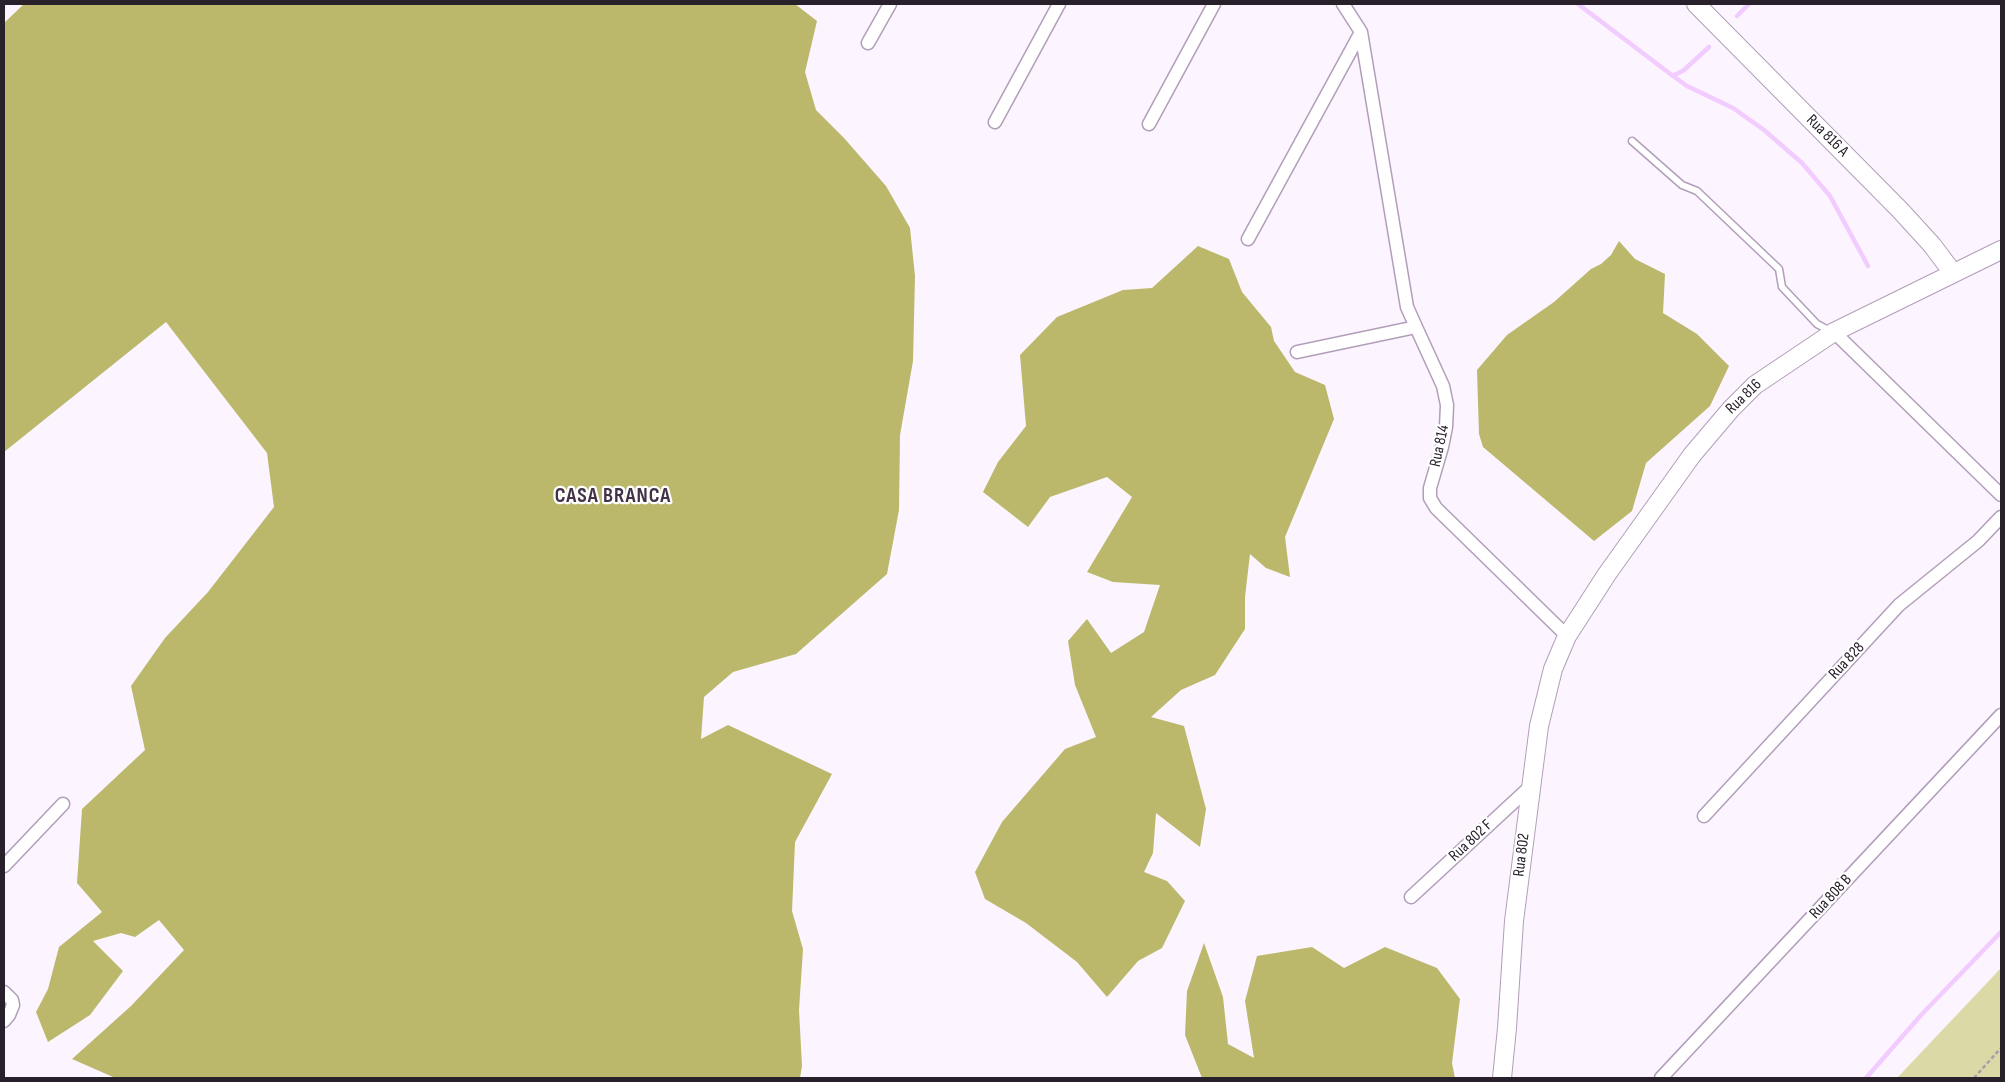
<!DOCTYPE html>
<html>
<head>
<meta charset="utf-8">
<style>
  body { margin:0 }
  #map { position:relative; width:2005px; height:1082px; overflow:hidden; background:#fcf4ff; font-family:"Sofia Sans Condensed",sans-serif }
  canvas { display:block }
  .frame { position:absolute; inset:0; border:5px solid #28202a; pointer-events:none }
</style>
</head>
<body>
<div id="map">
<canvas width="2005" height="1082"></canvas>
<div class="frame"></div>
</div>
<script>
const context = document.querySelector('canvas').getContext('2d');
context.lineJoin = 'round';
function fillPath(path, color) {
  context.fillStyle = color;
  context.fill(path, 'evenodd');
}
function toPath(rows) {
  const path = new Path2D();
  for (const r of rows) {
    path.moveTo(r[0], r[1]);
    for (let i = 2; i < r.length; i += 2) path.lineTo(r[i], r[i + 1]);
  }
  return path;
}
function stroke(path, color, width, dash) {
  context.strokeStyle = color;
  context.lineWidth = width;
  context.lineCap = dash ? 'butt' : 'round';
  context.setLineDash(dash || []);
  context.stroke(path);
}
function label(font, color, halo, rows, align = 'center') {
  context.font = font + ' "Sofia Sans Condensed",sans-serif';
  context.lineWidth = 4.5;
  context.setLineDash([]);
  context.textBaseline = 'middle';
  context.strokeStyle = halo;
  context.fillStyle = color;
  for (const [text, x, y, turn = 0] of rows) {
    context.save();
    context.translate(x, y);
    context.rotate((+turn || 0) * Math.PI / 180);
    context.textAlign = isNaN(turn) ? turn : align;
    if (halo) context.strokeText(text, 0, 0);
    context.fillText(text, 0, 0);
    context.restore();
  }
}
fillPath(toPath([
  [2001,968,2001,1078,1897,1078]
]), '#dbdaa7');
fillPath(toPath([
  [24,4,795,4,817,21,805,72,816,110,844,138,886,186,910,228,915,276,913,361,900,435,899,510,887,574,796,654,733,672,704,697,701,739,728,725,832,774,795,842,792,911,803,949,799,1010,802,1066,800,1078,136,1078,113,1077,72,1059,131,1006,184,950,159,920,135,937,121,933,93,941,123,971,90,1015,48,1042,36,1012,48,989,59,947,102,912,77,883,82,809,145,750,131,686,165,638,208,592,274,507,267,453,166,322,4,452,4,23],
  [1619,241,1635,259,1665,274,1663,313,1697,334,1729,366,1710,406,1646,463,1632,511,1594,541,1483,447,1479,434,1477,370,1507,335,1554,302,1591,269,1601,264,1611,255],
  [1198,246,1229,259,1242,292,1271,327,1274,341,1295,372,1325,385,1334,419,1285,537,1290,577,1266,568,1250,554,1245,597,1245,629,1215,675,1181,690,1151,717,1184,726,1206,809,1200,847,1156,813,1153,853,1144,872,1167,881,1185,901,1162,948,1138,961,1107,997,1077,962,1026,923,985,899,975,872,1002,822,1065,749,1096,737,1075,685,1068,641,1087,619,1111,653,1144,632,1160,585,1113,582,1087,572,1132,497,1107,477,1050,497,1028,527,983,492,998,462,1026,426,1020,355,1057,317,1123,290,1152,288],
  [1204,943,1223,997,1228,1044,1254,1058,1245,1001,1257,956,1312,947,1344,968,1385,947,1437,968,1460,999,1452,1063,1455,1078,1202,1078,1185,1035,1187,991]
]), '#bbb86b');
stroke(toPath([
  [1578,4,1673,76,1684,70,1709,47],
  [1737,16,1749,4],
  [1673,76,1687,86,1733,108,1764,130,1802,163,1830,196,1868,266],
  [1866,1078,1922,1014,2001,932]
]), '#f2ccfe', 4.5);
const lane = toPath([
  [1632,141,1682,185,1697,191,1779,269,1782,287,1817,324,1830,331]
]);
const street = toPath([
  [1343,4,1361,32,1407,307,1416,327],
  [868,43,890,4],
  [995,122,1059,4],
  [1149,124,1214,4],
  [1248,239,1361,32],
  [1834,332,2001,495],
  [1297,352,1416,327,1443,386,1447,405,1446,427,1442,447,1430,488,1430,498,1436,508,1567,636],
  [1704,816,1899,605,1978,541,2001,517],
  [4,866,63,804],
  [1411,897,1531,786],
  [4,992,12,1000,13,1005,9,1015,4,1021],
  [1661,1078,2001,715]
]);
const secondary = toPath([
  [1696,4,1900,210,1932,245,1953,273],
  [1502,1078,1507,1028,1514,921,1539,726,1553,669,1567,636,1607,574,1692,455,1731,409,1755,385,1834,332,2001,250]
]);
stroke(lane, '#b29eb8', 9);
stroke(street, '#b29eb8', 15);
stroke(secondary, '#b29eb8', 20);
stroke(toPath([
  [1974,1078,2001,1048]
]), '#a79fa9', 2.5, [4, 2.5]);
stroke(lane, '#fff', 6);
stroke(street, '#fff', 12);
stroke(secondary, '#fff', 18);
label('16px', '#28202a', '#fff', [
  ["Rua 816 A",1827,136,45],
  ["Rua 816",1744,397,-44],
  ["Rua 814",1440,446,-78],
  ["Rua 828",1847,661,-47],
  ["Rua 802 F",1471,841,-43],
  ["Rua 802",1522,855,-83],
  ["Rua 808 B",1831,897,-47]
]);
context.letterSpacing = '1px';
label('bold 21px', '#423147', '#fff', [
  ["CASA BRANCA",613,497]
]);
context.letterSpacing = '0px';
</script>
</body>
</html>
